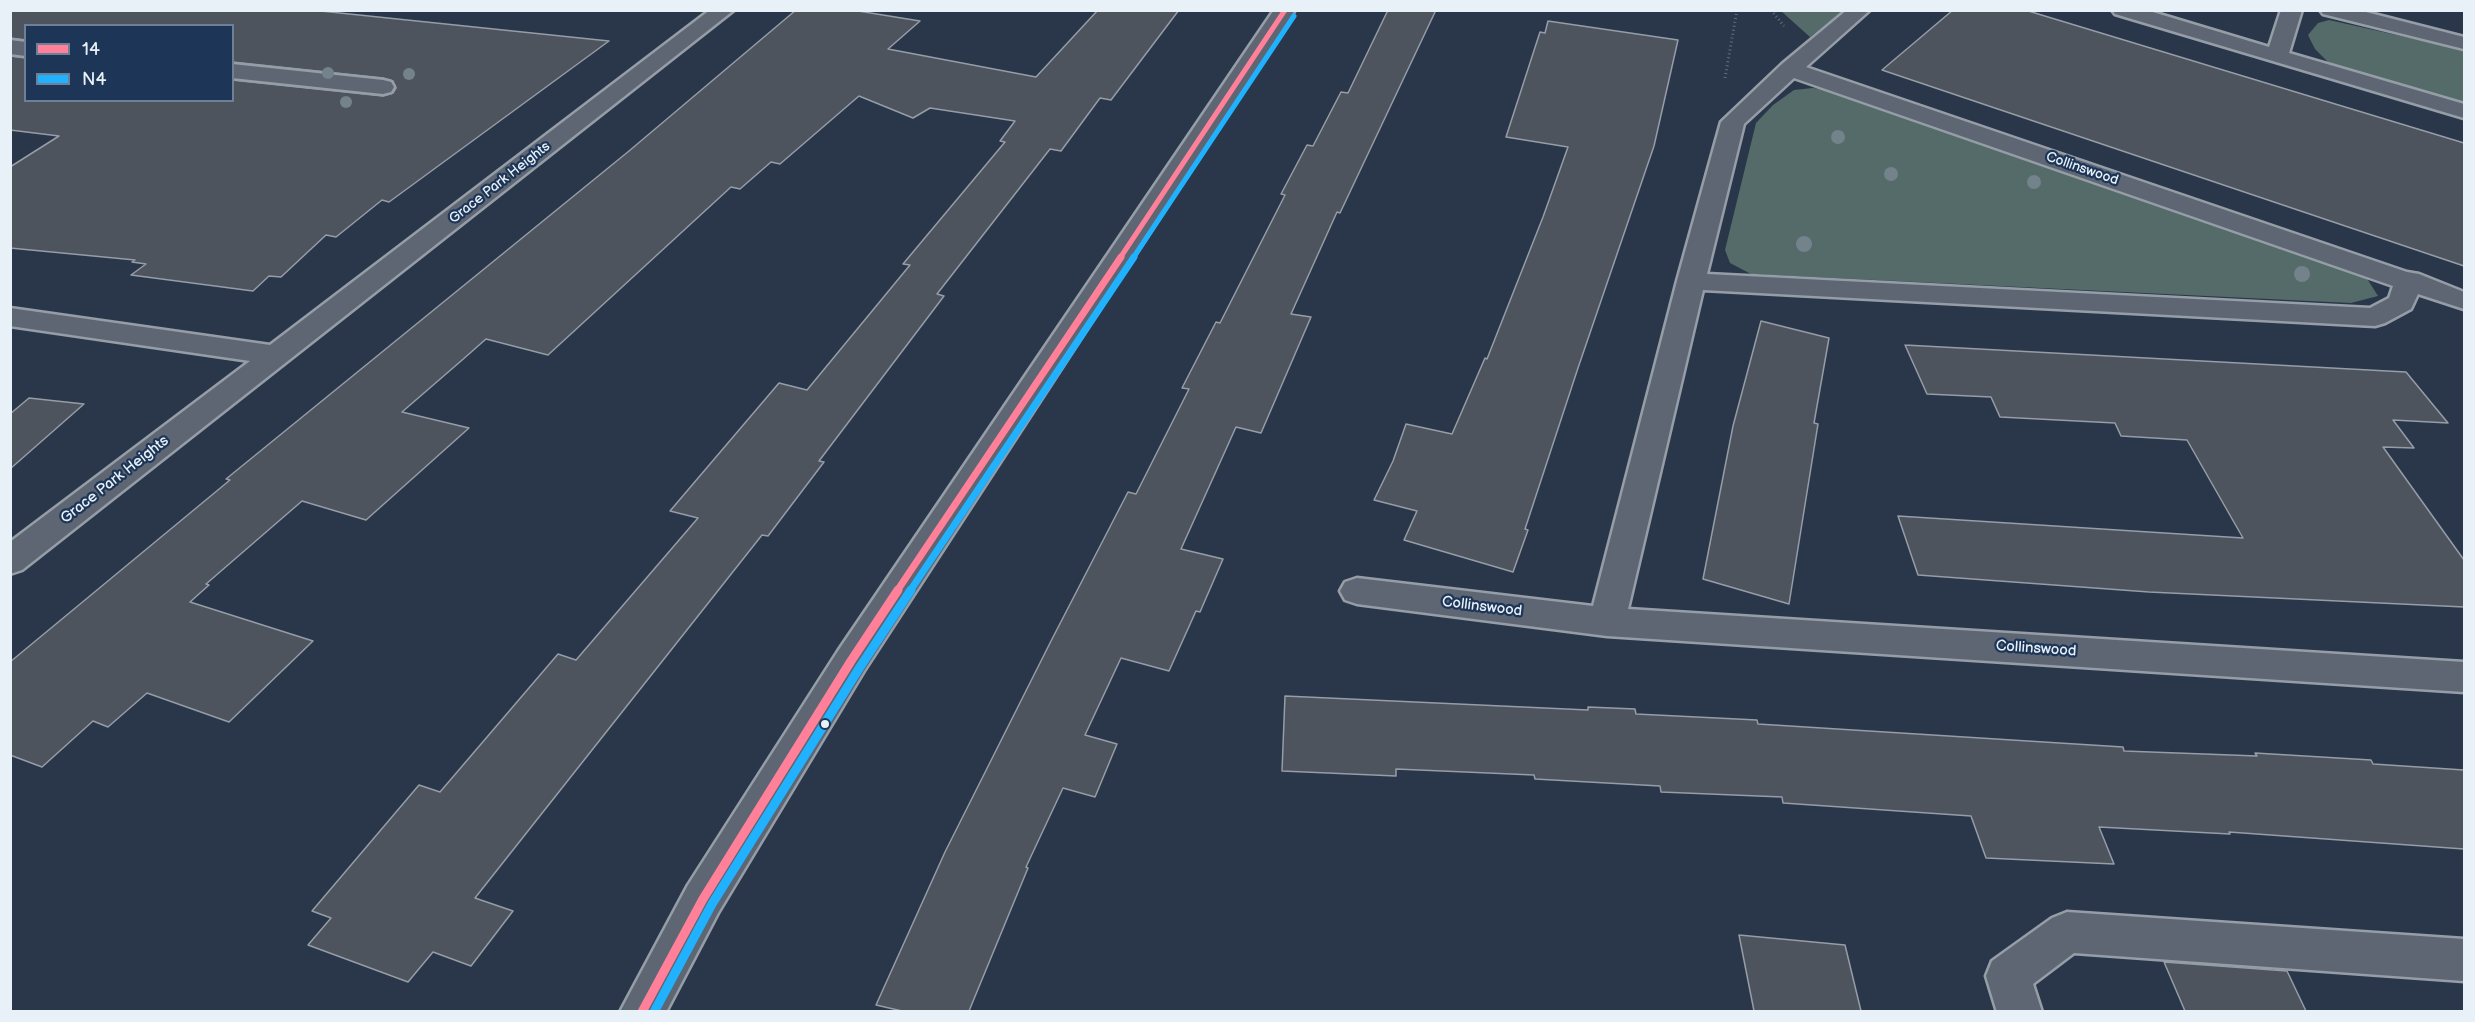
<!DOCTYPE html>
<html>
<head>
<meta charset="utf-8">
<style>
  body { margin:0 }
  #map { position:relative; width:2475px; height:1022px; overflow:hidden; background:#2a374a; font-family:"Balsamiq Sans",sans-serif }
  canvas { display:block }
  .frame { position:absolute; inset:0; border:12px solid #e8f1f8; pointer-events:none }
  .legend { position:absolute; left:24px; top:24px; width:210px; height:78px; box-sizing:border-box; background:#1d3557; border:2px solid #6e8097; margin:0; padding:8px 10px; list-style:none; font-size:18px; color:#e8f1f8 }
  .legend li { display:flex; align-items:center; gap:12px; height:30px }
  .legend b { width:30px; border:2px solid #6e8097 }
</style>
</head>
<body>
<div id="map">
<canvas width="2475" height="1022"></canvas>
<div class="frame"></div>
<ul class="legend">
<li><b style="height:8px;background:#ff8098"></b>14</li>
<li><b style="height:8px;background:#20b1ff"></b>N4</li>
</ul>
</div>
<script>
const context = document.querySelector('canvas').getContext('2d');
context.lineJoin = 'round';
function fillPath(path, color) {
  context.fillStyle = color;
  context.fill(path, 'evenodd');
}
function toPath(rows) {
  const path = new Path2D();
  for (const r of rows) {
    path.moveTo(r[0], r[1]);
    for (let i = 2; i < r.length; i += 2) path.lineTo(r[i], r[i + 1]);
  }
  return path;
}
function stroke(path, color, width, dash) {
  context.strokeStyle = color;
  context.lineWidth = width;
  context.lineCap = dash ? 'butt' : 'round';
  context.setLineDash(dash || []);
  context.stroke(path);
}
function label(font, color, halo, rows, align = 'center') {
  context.font = font + ' "Balsamiq Sans",sans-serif';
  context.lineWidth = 4.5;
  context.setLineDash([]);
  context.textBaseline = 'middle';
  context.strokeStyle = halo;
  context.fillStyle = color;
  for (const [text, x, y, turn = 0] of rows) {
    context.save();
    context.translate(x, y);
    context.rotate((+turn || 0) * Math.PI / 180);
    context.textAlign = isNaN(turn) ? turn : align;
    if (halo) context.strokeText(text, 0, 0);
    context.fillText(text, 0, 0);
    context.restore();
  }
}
fillPath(toPath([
  [1781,11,1843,11,1810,37],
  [2329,20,2464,50,2464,105,2333,67,2315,49,2308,35,2318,23],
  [1813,88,1828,90,2341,267,2366,277,2378,296,2351,303,1751,274,1730,263,1725,250,1756,123,1773,105,1794,90]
]), '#546b6a');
const building = toPath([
  [10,10,311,10,609,41,389,202,382,200,336,237,326,235,281,277,269,276,253,291,131,275,146,264,132,262,135,260,10,248,10,167,59,136,10,130,10,56,26,58,26,100,232,100,232,80,383,96,393,93,396,88,393,81,383,78,232,62,232,26,26,26,26,40,10,38,10,10],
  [796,10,852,10,920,21,888,49,1036,77,1098,10,1179,10,1111,100,1100,98,1061,151,1050,149,937,294,944,296,819,461,824,462,768,536,762,535,475,898,513,911,471,966,433,952,408,982,308,945,331,918,312,911,419,785,440,792,558,654,576,660,698,518,670,511,779,383,807,390,910,265,903,264,1005,142,1000,141,1015,121,930,108,913,118,859,96,780,164,771,162,740,189,731,187,548,355,486,339,461,361,402,412,469,428,366,520,302,501,206,584,209,585,190,602,313,641,229,722,147,693,108,727,93,721,42,767,10,755,10,662,230,480,226,479,629,151,796,10],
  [1388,10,1436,10,1340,213,1337,212,1291,314,1311,317,1261,433,1236,427,1181,549,1223,559,1200,612,1196,611,1169,671,1121,658,1085,735,1117,744,1095,797,1063,788,1026,867,1028,868,969,1011,902,1011,876,1005,945,852,1051,641,1128,492,1136,494,1189,389,1182,388,1216,322,1220,323,1285,195,1281,194,1307,145,1313,146,1341,92,1348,93,1388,10],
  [1953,10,2025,10,2464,143,2464,266,1882,70,1953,10],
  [1548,21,1678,40,1654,146,1578,368,1525,529,1528,530,1513,572,1404,540,1417,511,1374,500,1393,461,1406,424,1452,434,1485,358,1487,359,1543,217,1568,147,1506,137,1540,32,1545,33,1548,21],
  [1761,321,1829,338,1814,423,1818,424,1789,604,1703,579,1733,426,1761,321],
  [1905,345,2406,372,2448,423,2393,420,2414,448,2383,447,2464,560,2464,607,2149,592,1918,575,1898,516,2243,538,2187,440,2121,436,2115,423,2000,417,1991,397,1927,394,1905,345],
  [29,398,84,404,10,469,10,414,29,398],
  [1285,696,1588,710,1588,707,1635,709,1636,714,1757,720,1758,724,2123,747,2124,751,2257,756,2255,753,2371,760,2373,764,2464,770,2464,849,2229,832,2230,834,2099,827,2114,864,1986,858,1971,816,1783,803,1782,797,1661,792,1660,786,1535,779,1534,775,1396,769,1396,776,1282,771,1285,696],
  [1739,935,1845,945,1861,1011,1754,1011,1739,935],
  [2164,962,2287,971,2306,1011,2185,1011,2164,962]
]);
fillPath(building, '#4e545e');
stroke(building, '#959da7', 1.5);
const minor = toPath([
  [710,10,734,10,22,570,10,574,10,542,250,361,10,326,10,308,270,345,710,10],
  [1847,10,1870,10,1806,67,2407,272,2419,274,2464,292,2464,309,2418,294,2411,309,2385,323,2375,326,1703,290,1628,609,2464,662,2464,692,1607,636,1357,604,1345,600,1340,591,1345,582,1357,578,1593,606,1677,281,1721,122,1782,64,1847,10],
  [1794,78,2393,286,2389,298,2370,308,1707,274,1744,124,1794,78],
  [2112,10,2146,10,2269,47,2281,10,2302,10,2289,53,2464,104,2464,118,2115,14,2112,10],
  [2320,10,2358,10,2464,37,2464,49,2323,14,2320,10],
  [10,40,26,42,26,56,10,54,10,40],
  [232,64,383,80,391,82,394,87,391,92,383,94,232,78,232,64],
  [2067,912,2464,939,2464,981,2074,953,2033,984,2042,1012,1997,1012,1986,976,1992,961,2052,918,2067,912]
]);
const major = toPath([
  [1274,10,1295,10,864,671,718,913,666,1012,620,1012,688,885,838,651,1274,10]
]);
stroke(minor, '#959da7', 5);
stroke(major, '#959da7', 5);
stroke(toPath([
  [1771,10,1784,26],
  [1725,78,1737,10]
]), '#656d78', 3, [1, 3]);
fillPath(minor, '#5d6672');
fillPath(major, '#5d6672');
stroke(toPath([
  [1120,258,1285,10]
]), '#ff8098', 5);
stroke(toPath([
  [897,591,1121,257]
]), '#ff8098', 7);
stroke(toPath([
  [642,1012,703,899,851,661,898,590]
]), '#ff8098', 9);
stroke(toPath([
  [1133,258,1294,16]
]), '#20b1ff', 5);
stroke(toPath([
  [910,591,1134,257]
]), '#20b1ff', 7);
stroke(toPath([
  [654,1012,712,904,860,667,911,590]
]), '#20b1ff', 9);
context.fillStyle = '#73828b';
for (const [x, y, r] of [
  [328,73,6],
  [409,74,6],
  [346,102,6],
  [1838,137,7],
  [1891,174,7],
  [2034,182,7],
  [1804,244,8],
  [2302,274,8]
]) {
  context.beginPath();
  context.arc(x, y, r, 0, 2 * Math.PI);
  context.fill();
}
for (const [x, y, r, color] of [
  [825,724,5,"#e8f1f8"]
]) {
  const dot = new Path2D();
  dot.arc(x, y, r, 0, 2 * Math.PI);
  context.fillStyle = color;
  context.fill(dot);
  stroke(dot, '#1d3557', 2);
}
label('14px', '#e8f1f8', '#1d3557', [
  ["Collinswood",2082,169,19],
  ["Grace Park Heights",500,183,-38]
]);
label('15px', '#e8f1f8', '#1d3557', [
  ["Grace Park Heights",115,480,-38],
  ["Collinswood",1482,607,7],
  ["Collinswood",2036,649,4]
]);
</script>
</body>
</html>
